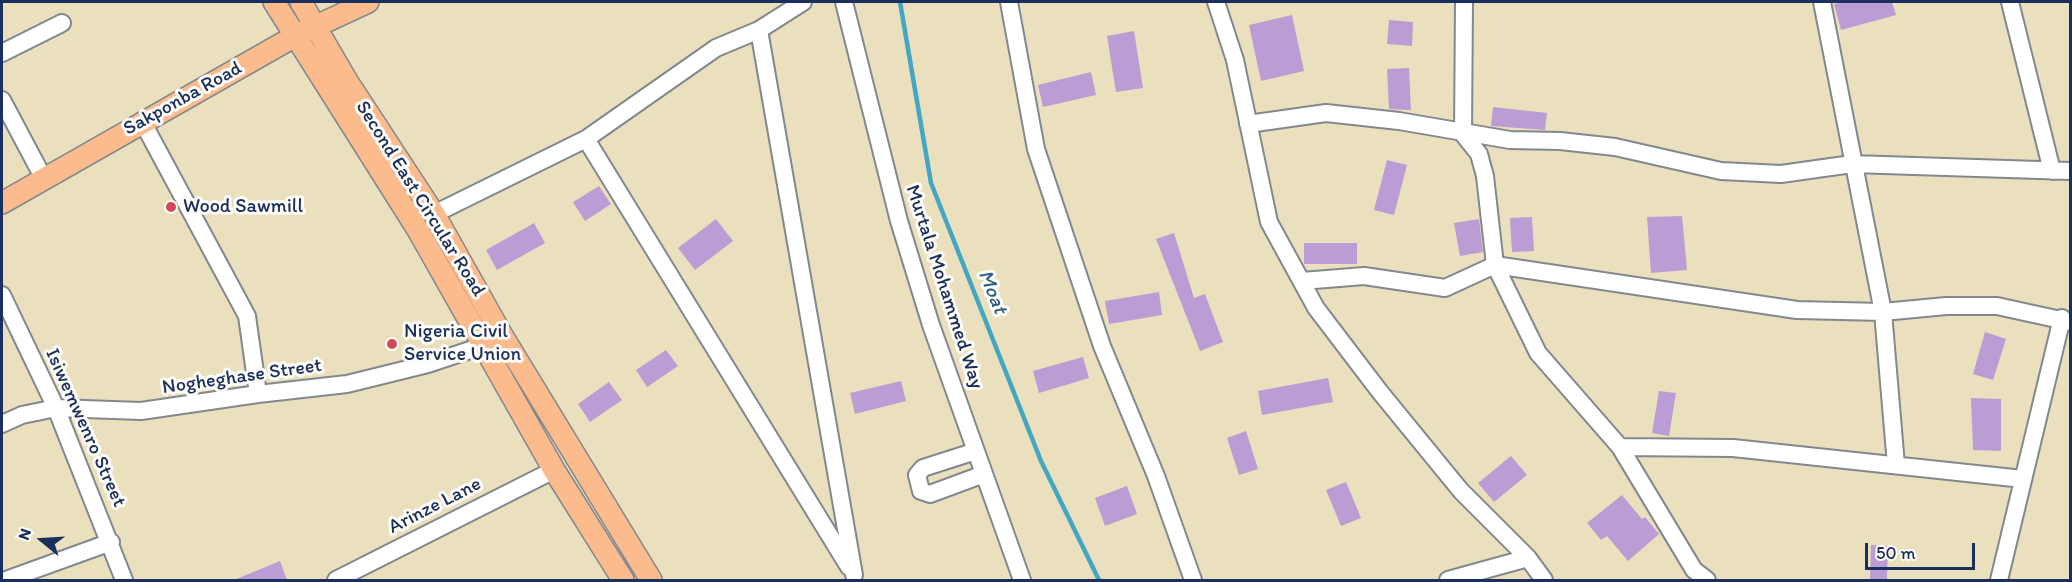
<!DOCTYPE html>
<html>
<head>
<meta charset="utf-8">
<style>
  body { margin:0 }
  #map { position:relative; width:2072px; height:582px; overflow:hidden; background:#eae0be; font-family:Itim,sans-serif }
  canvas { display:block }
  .frame { position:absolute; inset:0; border:3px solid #1b2f5e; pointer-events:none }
  .north { position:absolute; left:12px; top:510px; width:60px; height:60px; -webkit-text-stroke:4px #fdfcf7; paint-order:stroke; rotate:288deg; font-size:16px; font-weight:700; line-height:24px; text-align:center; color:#1b2f5e }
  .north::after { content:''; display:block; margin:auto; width:21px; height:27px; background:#1b2f5e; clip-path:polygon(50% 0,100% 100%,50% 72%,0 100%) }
  .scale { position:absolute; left:1865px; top:543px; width:110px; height:27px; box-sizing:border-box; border:3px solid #1b2f5e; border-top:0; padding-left:8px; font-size:18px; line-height:21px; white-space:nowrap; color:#1b2f5e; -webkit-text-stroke:4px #fdfcf7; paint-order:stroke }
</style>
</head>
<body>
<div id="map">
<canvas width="2072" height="582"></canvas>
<div class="frame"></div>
<div class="north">N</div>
<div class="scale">50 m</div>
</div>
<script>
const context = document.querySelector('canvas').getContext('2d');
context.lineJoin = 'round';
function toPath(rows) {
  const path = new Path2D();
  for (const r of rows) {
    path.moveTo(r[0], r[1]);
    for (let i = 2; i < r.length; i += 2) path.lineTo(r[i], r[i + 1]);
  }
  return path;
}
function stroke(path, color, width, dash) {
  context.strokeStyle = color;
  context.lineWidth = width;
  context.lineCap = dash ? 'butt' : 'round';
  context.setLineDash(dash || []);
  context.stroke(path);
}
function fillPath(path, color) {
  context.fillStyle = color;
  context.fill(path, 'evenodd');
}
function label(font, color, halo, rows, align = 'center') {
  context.font = font + ' Itim,sans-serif';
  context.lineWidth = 6;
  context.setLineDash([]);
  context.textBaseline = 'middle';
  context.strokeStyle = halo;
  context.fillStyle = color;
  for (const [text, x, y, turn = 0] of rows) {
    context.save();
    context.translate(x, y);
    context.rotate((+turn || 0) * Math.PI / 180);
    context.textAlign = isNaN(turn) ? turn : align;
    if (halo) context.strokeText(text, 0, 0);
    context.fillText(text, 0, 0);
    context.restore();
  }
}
stroke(toPath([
  [900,2,931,183,1041,461,1099,580]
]), '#43a7c3', 4.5);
fillPath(toPath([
  [1844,2,1892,2,1896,15,1841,30,1834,4],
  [1292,15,1304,71,1261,81,1249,25],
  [1389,20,1413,22,1412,46,1387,44],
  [1134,31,1143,88,1116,92,1107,36],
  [1409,68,1411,110,1389,109,1387,69],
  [1091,72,1096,95,1043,107,1038,85],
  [1493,107,1547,113,1545,130,1491,126],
  [1387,160,1407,165,1394,215,1374,210],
  [599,186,611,204,585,221,573,202],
  [1682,216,1687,270,1651,273,1647,217],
  [1532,217,1534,251,1512,252,1510,218],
  [716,219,733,241,695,270,678,248],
  [1479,219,1483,252,1460,256,1454,223],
  [534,223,545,243,497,270,486,250],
  [1174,233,1194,298,1205,294,1223,342,1200,351,1156,239],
  [1304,243,1357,243,1357,264,1304,264],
  [1159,292,1162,315,1109,324,1105,301],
  [1985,332,2006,339,1993,380,1973,374],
  [666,350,678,366,647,387,636,370],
  [1083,357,1089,378,1039,393,1033,371],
  [1328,378,1333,402,1262,415,1258,391],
  [901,381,906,401,855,414,850,393],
  [609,382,622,400,590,422,578,404],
  [1659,391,1676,393,1669,436,1652,433],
  [1971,398,2001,399,2001,451,1973,450],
  [1246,431,1258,469,1239,475,1227,438],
  [1511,456,1527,475,1494,502,1478,483],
  [1346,482,1361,518,1341,526,1326,490],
  [1127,486,1137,514,1105,526,1095,498],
  [1622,495,1642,519,1645,517,1659,534,1628,561,1607,536,1601,540,1587,523],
  [1871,545,1888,546,1887,580,1870,580],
  [280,561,287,580,234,580]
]), '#bc9cd4');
const minor = toPath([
  [844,2,899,221,931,325,1022,580],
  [1009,2,1036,149,1102,346,1156,476,1193,580],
  [1216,2,1235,60,1269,222,1316,308,1380,392,1461,491,1528,558,1544,580],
  [1464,2,1463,134,1479,154,1485,176,1495,265,1538,353,1620,447,1694,570,1707,580],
  [1822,2,1883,312,1896,465],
  [2010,2,2052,171],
  [759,30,854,575],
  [2,53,62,23],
  [2,100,44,179],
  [142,121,247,316,258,394],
  [1248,124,1326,113,1399,121,1510,140,1560,141,1615,147,1721,171,1781,174,1852,164,2070,171],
  [586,139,849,567],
  [434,214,586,139,716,48,759,30,803,2],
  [1302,281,1364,276,1445,288,1495,265,1797,310,1883,312,1946,306,1997,306,2070,322],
  [2,295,56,408,124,580],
  [2,424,22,415,56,408,141,411,258,394,347,384,428,364,485,345],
  [1620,447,1733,448,2023,479],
  [976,451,923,468,917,475,921,491,930,494,984,474],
  [6,580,111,542],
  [336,580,554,470],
  [1448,580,1528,558],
  [1999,580,2062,318]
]);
const major = toPath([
  [274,2,418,230,554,470,623,580],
  [301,2,347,81,434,214,503,337,651,580],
  [2,203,297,35,368,2]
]);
stroke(minor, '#82888e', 20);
stroke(major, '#82888e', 24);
stroke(minor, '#fff', 16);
stroke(major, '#fbbb8c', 21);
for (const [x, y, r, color] of [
  [171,207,6,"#d1495b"],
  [392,344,6,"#d1495b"]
]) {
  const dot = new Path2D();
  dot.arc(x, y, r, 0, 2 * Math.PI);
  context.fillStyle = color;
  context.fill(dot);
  stroke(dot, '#fdfcf7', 2);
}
label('20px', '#1b2f5e', '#fdfcf7', [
  ["Sakponba Road",183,99,-29],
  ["Second East Circular Road",420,199,58],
  ["Murtala Mohammed Way",944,287,72],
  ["Nogheghase Street",242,377,-8],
  ["Isiwemwenro Street",85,428,66],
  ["Arinze Lane",435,506,-27]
]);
label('20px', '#1b2f5e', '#fdfcf7', [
  ["Wood Sawmill",183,207],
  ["Nigeria Civil",404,332],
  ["Service Union",404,355]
], 'left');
label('italic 21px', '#2b5f86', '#fdfcf7', [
  ["Moat",992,292,68]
]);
</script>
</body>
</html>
